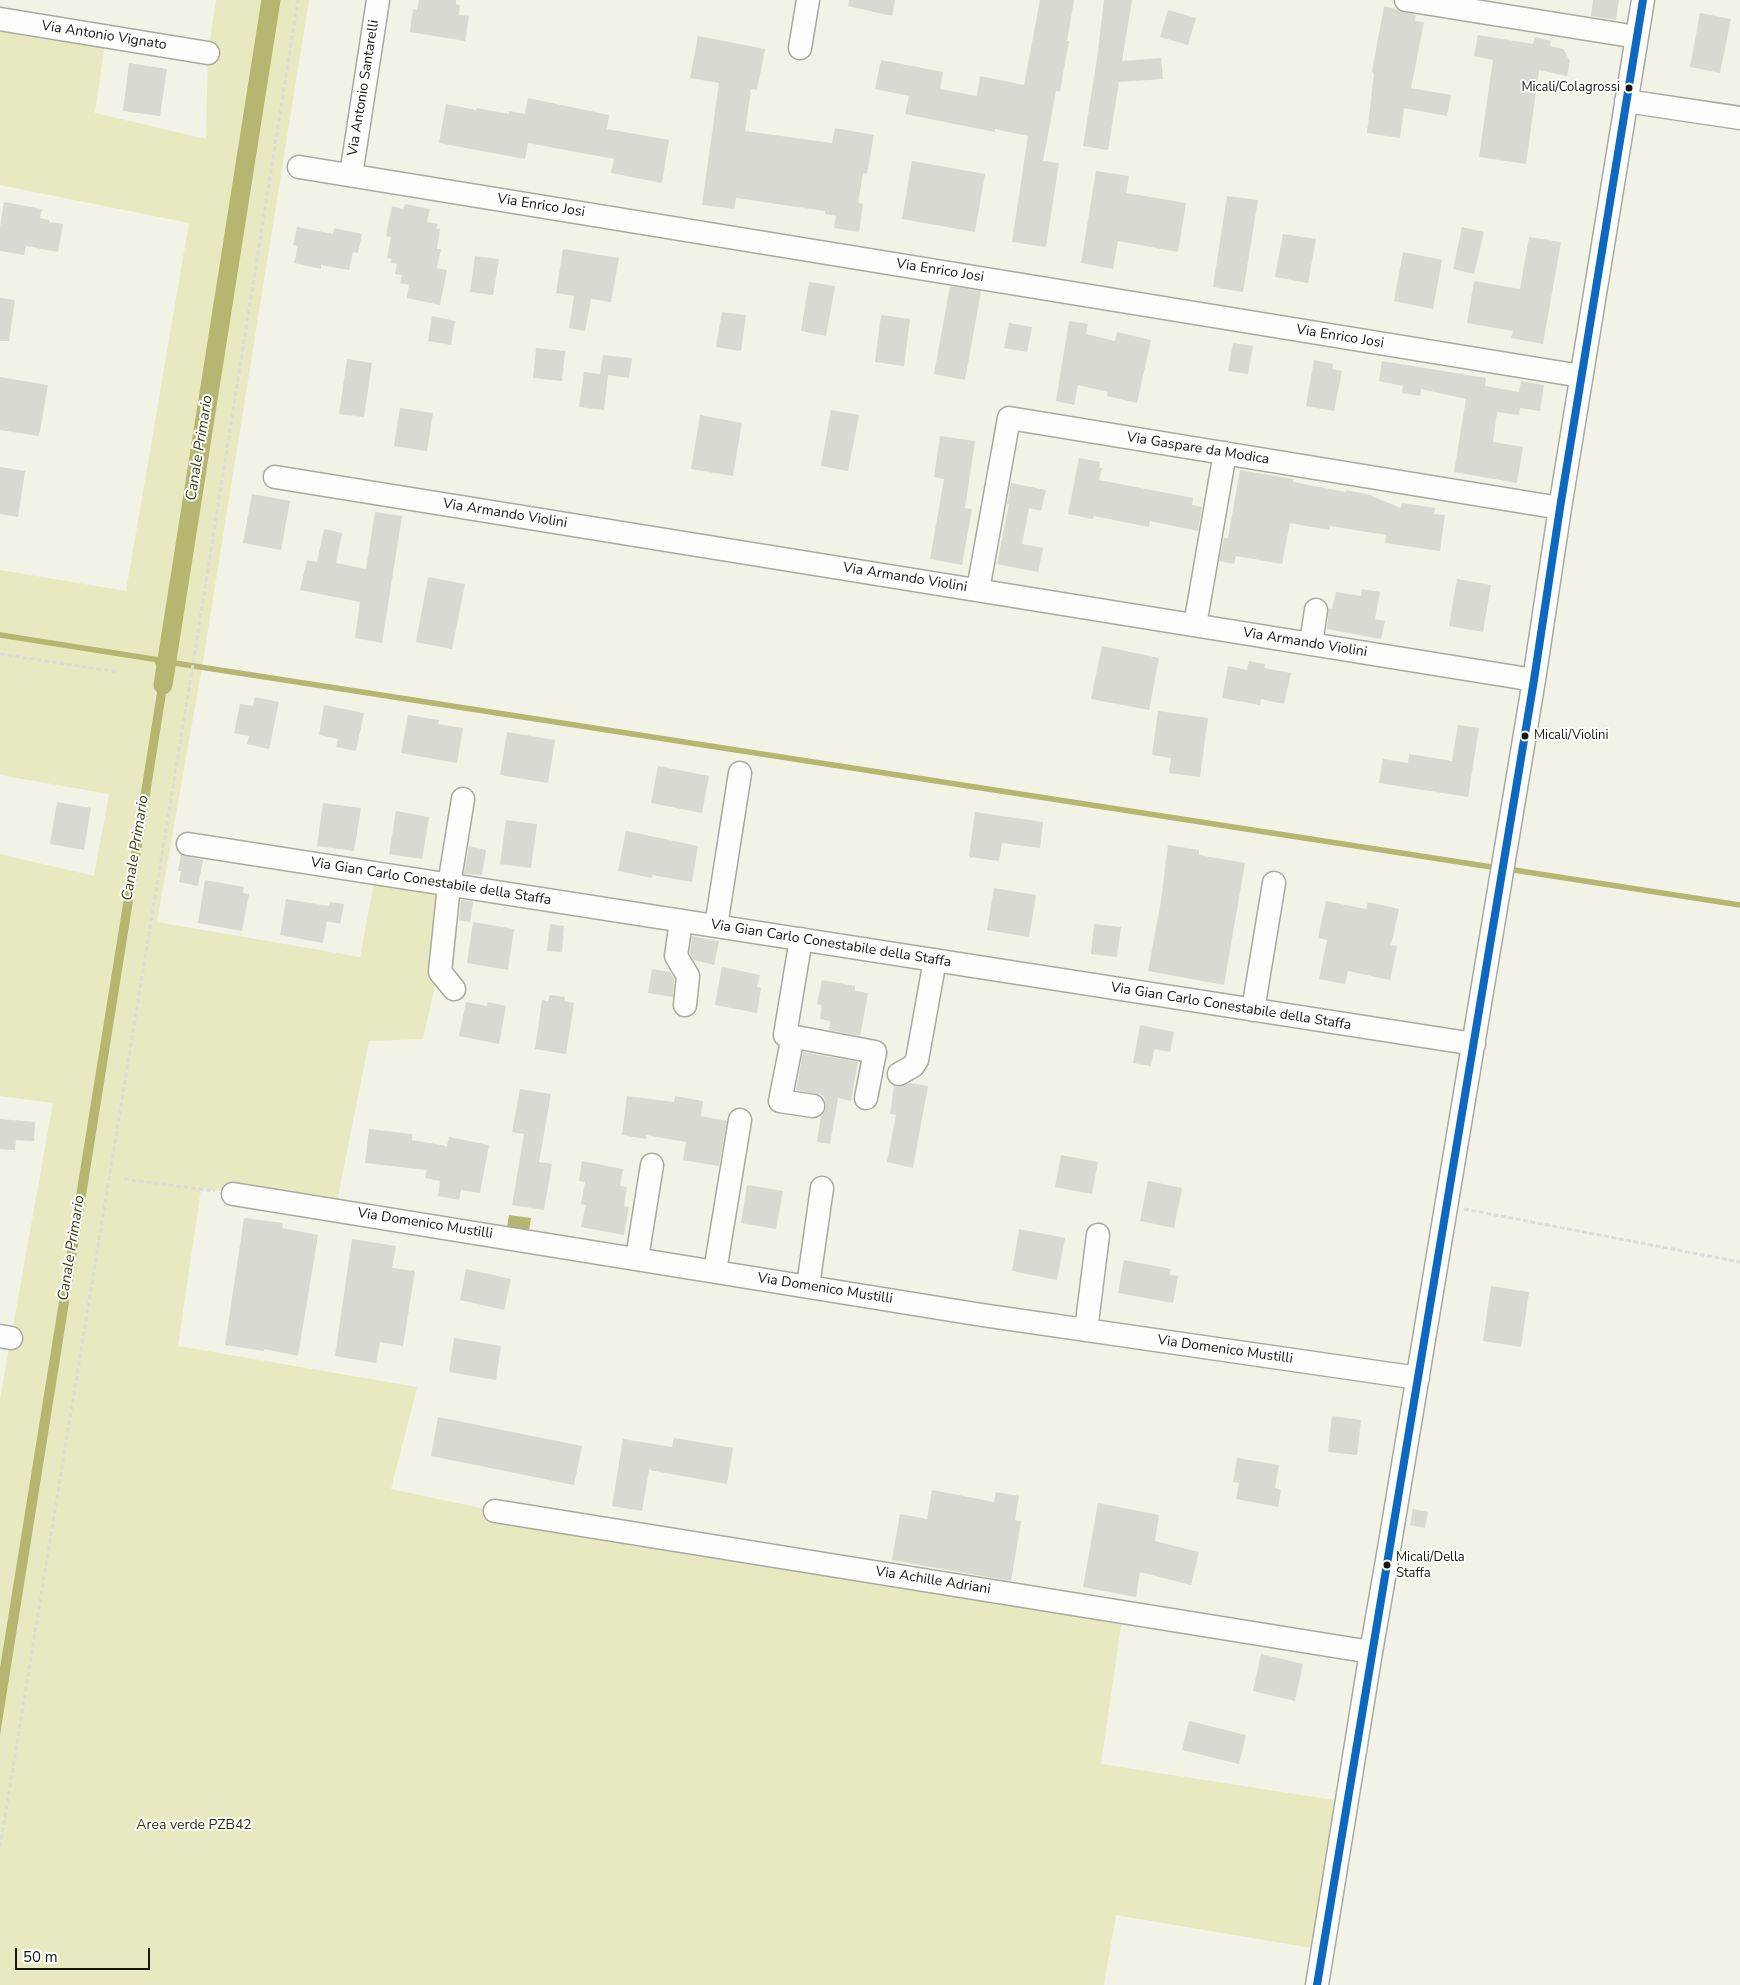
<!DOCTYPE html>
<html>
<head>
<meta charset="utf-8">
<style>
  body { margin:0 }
  #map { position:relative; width:1740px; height:1985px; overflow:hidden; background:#f2f2e7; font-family:"Nunito Sans",sans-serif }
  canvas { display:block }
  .scale { position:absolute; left:15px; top:1948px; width:135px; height:22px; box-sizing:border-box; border:2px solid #15160e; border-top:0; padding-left:6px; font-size:15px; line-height:18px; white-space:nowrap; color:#15160e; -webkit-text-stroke:4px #fff; paint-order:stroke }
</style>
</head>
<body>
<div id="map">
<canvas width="1740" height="1985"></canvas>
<div class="scale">50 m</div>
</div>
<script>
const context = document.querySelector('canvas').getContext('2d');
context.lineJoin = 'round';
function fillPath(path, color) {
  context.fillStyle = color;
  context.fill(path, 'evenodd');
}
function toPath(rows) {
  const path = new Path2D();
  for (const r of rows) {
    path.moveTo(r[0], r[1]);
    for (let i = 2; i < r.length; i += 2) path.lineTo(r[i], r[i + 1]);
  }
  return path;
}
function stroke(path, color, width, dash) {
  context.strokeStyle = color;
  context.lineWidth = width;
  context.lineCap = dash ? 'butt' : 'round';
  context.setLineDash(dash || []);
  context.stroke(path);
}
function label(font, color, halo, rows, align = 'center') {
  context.font = font + ' "Nunito Sans",sans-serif';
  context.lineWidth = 4;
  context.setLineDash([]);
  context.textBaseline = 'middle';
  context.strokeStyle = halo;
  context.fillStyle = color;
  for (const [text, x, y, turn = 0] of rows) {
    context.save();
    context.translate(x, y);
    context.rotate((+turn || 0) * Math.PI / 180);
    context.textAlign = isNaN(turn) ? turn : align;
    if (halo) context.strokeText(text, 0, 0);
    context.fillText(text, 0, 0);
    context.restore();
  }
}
fillPath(toPath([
  [216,0,309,0,202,667,157,922,360,957,376,873,449,885,441,960,423,1039,369,1041,337,1202,201,1189,178,1346,417,1387,391,1489,495,1511,1123,1612,1101,1764,1347,1802,1323,1950,1116,1915,1104,1985,0,1985,0,1399,53,1103,0,1096,0,854,94,876,109,794,0,775,0,570,126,591,189,223,0,185,0,19,106,36,95,113,206,139,208,53]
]), '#e8e9c0');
fillPath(toPath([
  [153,659,176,663,172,667,169,675,0,1735,0,1668,160,674],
  [509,1215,531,1218,529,1231,507,1227]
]), '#b5b66f');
stroke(toPath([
  [0,635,159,660],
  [168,662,1498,868],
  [1507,869,1740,905]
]), '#b5b66f', 5.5);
stroke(toPath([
  [163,685,271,0]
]), '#b5b66f', 19);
fillPath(toPath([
  [419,0,456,0,456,4,460,5,459,15,469,16,465,41,410,32,413,9,417,10],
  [849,0,895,0,892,16,848,6],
  [1040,0,1074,0,1067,41,1069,41,1060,91,1056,91,1043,161,1059,163,1046,247,1012,242,1028,136,995,129,995,132,905,114,909,96,875,89,881,60,943,72,940,89,977,96,980,76,1024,85],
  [1104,0,1132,0,1122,61,1161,58,1163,79,1119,82,1108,150,1083,146,1097,59],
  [1593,0,1619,0,1616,20,1591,16],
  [1384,6,1416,15,1415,21,1424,22,1411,88,1451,95,1447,116,1404,108,1400,138,1367,133,1374,73,1372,72],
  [1168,10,1196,18,1188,45,1160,37],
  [1700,13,1731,19,1720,73,1690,67],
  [1478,35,1533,44,1535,37,1551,41,1550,46,1563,49,1570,61,1567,76,1539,70,1526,164,1479,157,1493,60,1474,56],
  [698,36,765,49,757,90,751,89,745,131,832,143,835,128,874,135,867,174,863,173,858,203,863,204,859,232,834,228,836,216,825,214,825,211,736,198,734,209,702,205,719,83,690,78],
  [129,63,167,69,160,116,123,111],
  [528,98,609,115,607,129,669,140,662,183,611,173,614,159,528,143,525,159,439,143,446,104,476,110,477,108,509,114,509,111,525,114],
  [912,161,985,174,975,232,902,219],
  [1096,171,1129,176,1126,193,1186,203,1178,252,1118,241,1113,269,1081,263],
  [1227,196,1258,200,1243,292,1213,287],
  [4,202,42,209,40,218,49,220,49,222,63,224,58,252,26,246,24,255,0,251,0,227],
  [405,204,430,209,427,222,438,224,436,229,440,229,437,249,441,249,437,268,447,270,440,305,407,298,409,285,400,283,402,275,395,274,397,264,390,263,392,259,387,258,391,237,386,236,392,206,403,209],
  [297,227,333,234,334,228,362,234,358,253,353,252,349,270,321,265,321,269,294,263,298,246,293,245],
  [1462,227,1484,232,1474,274,1453,269],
  [1283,234,1316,239,1308,283,1275,277],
  [1529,237,1561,242,1543,344,1511,338,1513,331,1467,323,1474,281,1520,289],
  [563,249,619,258,611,302,591,299,585,331,569,328,574,296,556,293],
  [1403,252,1442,260,1433,309,1394,301],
  [475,256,499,259,493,295,470,292],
  [809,282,835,286,826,336,801,331],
  [950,286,981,291,965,380,934,374],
  [0,298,15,300,9,341,0,341],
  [722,312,746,315,741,351,716,347],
  [881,315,910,319,904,366,875,362],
  [432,316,455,321,451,345,428,341],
  [1069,321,1088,324,1086,334,1115,341,1117,332,1151,340,1137,403,1107,396,1108,392,1078,385,1074,405,1056,401],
  [1009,323,1032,327,1027,352,1004,348],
  [1233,343,1253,346,1248,374,1228,371],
  [536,348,565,351,562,381,533,378],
  [603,355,632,358,629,378,600,374],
  [347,359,372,363,364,417,339,414],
  [1314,360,1333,364,1332,369,1342,371,1334,411,1306,406],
  [1382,361,1486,378,1485,386,1519,392,1521,381,1544,385,1540,411,1520,408,1519,415,1497,412,1493,442,1523,447,1517,483,1454,472,1466,399,1421,389,1420,396,1402,393,1403,386,1379,381],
  [584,372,608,375,604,410,579,407],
  [0,377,48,385,39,436,0,430],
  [400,408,433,413,427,451,394,446],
  [831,410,859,415,848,471,821,466],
  [700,415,742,423,733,476,691,469],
  [940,436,975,441,965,508,972,509,962,565,930,559,944,479,934,477],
  [1079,458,1100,462,1099,468,1102,468,1099,480,1193,498,1192,505,1202,507,1198,531,1150,521,1149,527,1094,516,1093,519,1068,514],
  [0,467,25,471,18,517,0,514],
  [1240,470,1293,479,1293,482,1346,492,1346,490,1371,495,1371,496,1401,508,1402,503,1435,508,1434,514,1445,515,1440,551,1385,543,1386,535,1330,526,1329,530,1290,523,1282,564,1236,556,1234,564,1219,561,1224,538,1228,538],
  [1011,483,1046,490,1041,511,1029,508,1022,544,1043,548,1038,572,997,564,1009,504,1007,504],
  [252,494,290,501,281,550,243,543],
  [375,512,402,516,382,643,355,638,360,602,300,590,307,560,317,562,324,529,342,533,336,563,366,569],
  [428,577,465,584,452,649,416,642],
  [1457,579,1491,585,1483,632,1449,626],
  [1362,589,1380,592,1375,619,1385,621,1381,639,1327,629,1329,608,1332,609,1336,592,1361,596],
  [1102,646,1159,658,1149,710,1091,699],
  [1249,661,1265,664,1264,668,1291,673,1284,704,1261,699,1260,705,1222,698,1228,666,1247,670],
  [255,697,279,702,269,749,247,744,249,736,234,733,240,704,253,706],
  [324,705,364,713,356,751,336,747,338,739,319,735],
  [1158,711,1208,718,1200,777,1169,773,1171,758,1152,755],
  [408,715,439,720,438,724,463,728,457,763,401,753],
  [1458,725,1479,728,1468,797,1379,783,1383,759,1408,763,1409,754,1452,761],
  [507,732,555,740,548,783,500,775],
  [658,766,709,776,702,813,651,803],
  [57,802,91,808,84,850,50,844],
  [323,803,361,808,354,851,317,846],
  [396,811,429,817,422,859,389,854],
  [975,812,1043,822,1040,848,1002,843,999,861,969,857],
  [506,820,537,824,531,868,500,864],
  [626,831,698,846,692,882,652,875,652,878,618,871],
  [1168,845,1199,850,1199,855,1245,863,1224,985,1148,971,1161,901],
  [469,846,486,850,482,875,464,874],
  [181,855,203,860,198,886,179,882,181,871,178,871],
  [205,880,244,887,243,893,249,894,242,931,198,923],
  [994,888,1036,895,1029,937,987,930],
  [286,899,329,906,330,902,344,904,340,924,327,921,323,943,280,935],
  [461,900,473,902,470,922,459,920],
  [1326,901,1366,909,1368,902,1399,909,1391,945,1397,946,1390,980,1348,971,1345,984,1319,979,1327,940,1318,938],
  [473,922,514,929,508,970,467,963],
  [550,924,564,926,562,952,547,951],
  [1094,924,1121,927,1117,957,1091,954],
  [692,936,719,941,714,965,694,960,690,953],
  [722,967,760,975,757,987,761,988,757,1013,715,1005],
  [652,969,670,972,674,979,673,997,648,993],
  [822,980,855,986,855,991,868,993,860,1036,829,1030,830,1021,820,1019,822,1005,817,1004],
  [550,995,565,997,564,1001,574,1003,566,1054,535,1049,542,1000,548,1001],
  [466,1002,487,1006,488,1002,506,1006,499,1044,459,1036],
  [1140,1025,1174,1032,1170,1052,1154,1049,1151,1066,1133,1063],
  [803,1052,858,1062,851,1101,838,1098,830,1144,817,1142,821,1116,826,1108,824,1096,796,1090],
  [910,1083,928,1086,913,1168,887,1162,896,1115,890,1114,894,1086,899,1087],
  [520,1089,551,1094,539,1162,552,1164,544,1210,512,1205,524,1134,512,1132],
  [627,1096,674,1102,675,1096,703,1101,701,1116,727,1121,719,1166,683,1160,686,1142,646,1135,646,1139,622,1135],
  [0,1119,35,1122,34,1141,16,1140,15,1150,0,1149],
  [369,1129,412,1134,412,1140,447,1146,449,1137,489,1145,480,1193,461,1190,459,1200,438,1196,440,1181,425,1178,427,1170,365,1163],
  [1061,1155,1098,1162,1092,1194,1055,1187],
  [582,1161,623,1169,620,1186,627,1187,624,1206,629,1207,624,1235,581,1227,586,1205,581,1204,585,1182,579,1181],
  [1148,1181,1182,1188,1174,1228,1140,1221],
  [747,1185,783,1191,776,1229,741,1223],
  [244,1218,283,1223,282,1228,318,1235,298,1356,264,1349,264,1351,225,1345],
  [1019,1229,1065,1238,1057,1280,1012,1271],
  [352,1239,396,1246,392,1268,415,1271,403,1346,380,1342,376,1363,335,1356],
  [1124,1260,1171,1269,1169,1275,1178,1276,1173,1303,1118,1293],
  [466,1269,511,1279,504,1310,460,1300],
  [1491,1286,1529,1292,1521,1347,1483,1341],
  [454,1338,501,1346,496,1380,449,1372],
  [1332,1416,1361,1420,1357,1455,1328,1452],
  [438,1417,582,1446,574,1485,431,1456],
  [674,1438,733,1448,727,1484,649,1470,642,1511,612,1506,623,1439,672,1447],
  [1237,1458,1279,1465,1275,1488,1281,1490,1278,1507,1236,1499,1239,1483,1233,1482],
  [932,1490,994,1502,996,1492,1019,1496,1015,1520,1021,1521,1011,1581,892,1560,900,1514,927,1519],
  [1098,1503,1159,1515,1155,1541,1199,1552,1191,1585,1140,1572,1136,1597,1083,1587],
  [1413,1509,1428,1512,1425,1528,1410,1525],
  [1261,1654,1303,1664,1295,1701,1253,1691],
  [1189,1721,1246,1735,1239,1764,1182,1750]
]), '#d8d9d0');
const minor = toPath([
  [1406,0,1637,37],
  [0,19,208,53],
  [800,48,808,0],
  [1626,101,1740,118],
  [299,167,1581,376],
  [351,175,378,0],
  [275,477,1534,680],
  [978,590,1009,418,1560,508],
  [1195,625,1225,453],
  [1311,644,1316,610],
  [188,844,1474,1044],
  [681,921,676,956,688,976,685,1005],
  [716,926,740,773],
  [801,939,785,1035,875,1052,866,1098],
  [454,989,440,972,449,885,463,799],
  [1253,1010,1274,883],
  [793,1036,780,1101,813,1106],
  [899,1074,913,1066,917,1060,935,960],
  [233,1194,982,1315,1418,1378],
  [637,1258,652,1165],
  [715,1271,740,1120],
  [808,1286,822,1188],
  [1086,1330,1098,1235],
  [0,1336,11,1338],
  [495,1511,1371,1652],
  [1317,1985,1371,1652,1389,1549,1534,680,1560,508,1643,0]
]);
stroke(minor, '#a8a9a0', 25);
stroke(toPath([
  [0,654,118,672],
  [124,1179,215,1191],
  [1464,1209,1740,1262],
  [0,1847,192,670,298,0]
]), '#dcddd9', 3, [5, 2.5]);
stroke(minor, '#fdfdfb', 22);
stroke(toPath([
  [1317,1985,1534,680,1560,508,1643,0]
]), '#0c69bf', 8);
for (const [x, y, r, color] of [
  [1629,88,4.5,"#15160e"],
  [1525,736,4.5,"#15160e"],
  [1387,1565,4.5,"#15160e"]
]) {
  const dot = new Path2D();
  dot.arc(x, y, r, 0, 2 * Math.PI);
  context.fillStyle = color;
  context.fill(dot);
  stroke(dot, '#fff', 2);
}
label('13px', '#15160e', '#fff', [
  ["Micali/Colagrossi",1620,88,"right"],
  ["Micali/Violini",1534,736],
  ["Micali/Della",1396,1558],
  ["Staffa",1396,1574]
], 'left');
label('14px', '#15160e', '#fff', [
  ["Via Antonio Vignato",104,36,9],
  ["Via Antonio Santarelli",364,88,-81],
  ["Via Enrico Josi",541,206,9],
  ["Via Enrico Josi",940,271,9],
  ["Via Enrico Josi",1340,337,9],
  ["Via Gaspare da Modica",1198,449,9],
  ["Via Armando Violini",505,514,9],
  ["Via Armando Violini",905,578,9],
  ["Via Armando Violini",1305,643,9],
  ["Via Gian Carlo Conestabile della Staffa",431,882,9],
  ["Via Gian Carlo Conestabile della Staffa",831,944,9],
  ["Via Gian Carlo Conestabile della Staffa",1231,1007,9],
  ["Via Domenico Mustilli",425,1224,9],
  ["Via Domenico Mustilli",825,1289,9],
  ["Via Domenico Mustilli",1225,1350,8],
  ["Via Achille Adriani",933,1581,9]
]);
label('14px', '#2e2e04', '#fff', [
  ["Area verde PZB42",194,1826]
]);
label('italic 15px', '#414119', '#fff', [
  ["Canale Primario",200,448,-81],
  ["Canale Primario",136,848,-81],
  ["Canale Primario",72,1248,-81]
]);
</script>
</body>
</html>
